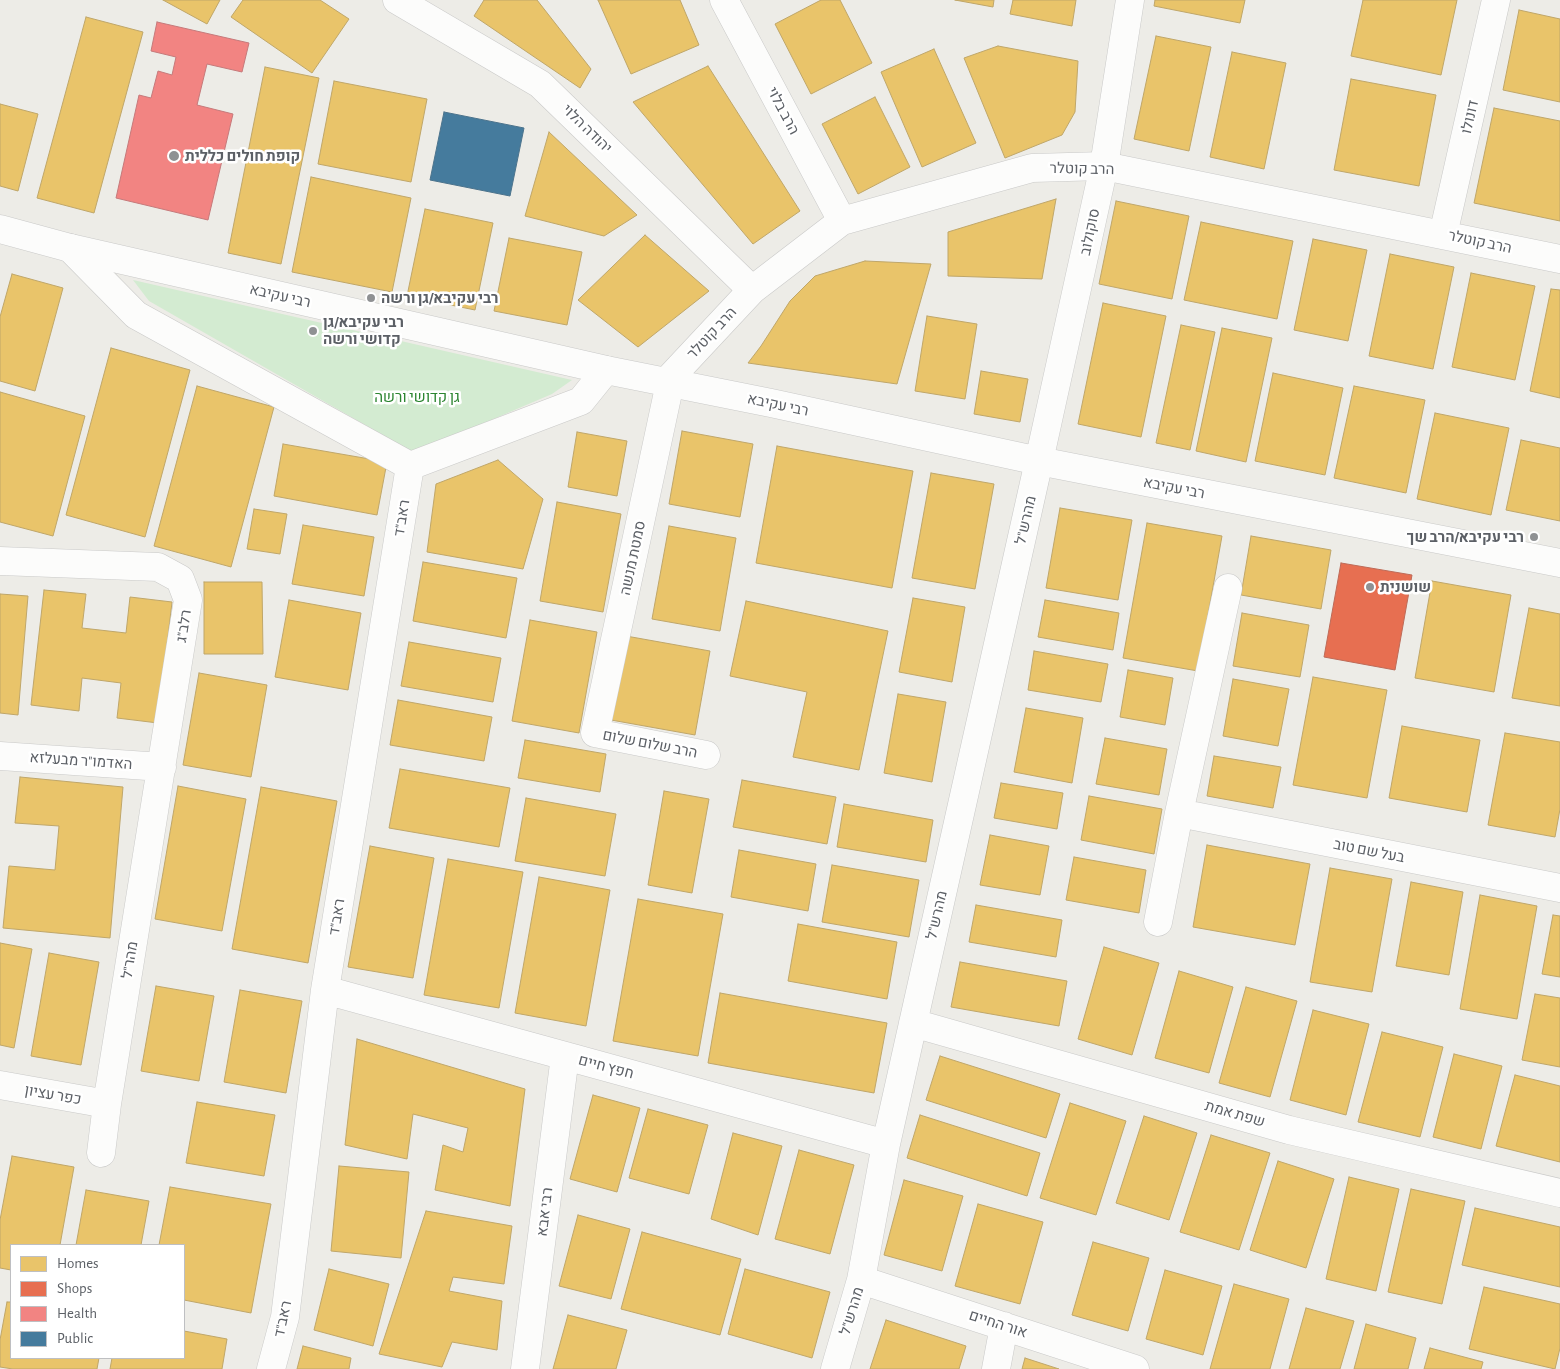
<!DOCTYPE html>
<html>
<head>
<meta charset="utf-8">
<style>
  body { margin:0 }
  #map { position:relative; width:1560px; height:1369px; overflow:hidden; background:#edece7; font-family:"Alegreya Sans",sans-serif }
  canvas { display:block }
  .legend { position:absolute; left:10px; top:1244px; width:175px; height:115px; box-sizing:border-box; background:#fff; border:1px solid #bebfc2; margin:0; padding:6px 9px; list-style:none; font-size:15px; color:#5c6066 }
  .legend li { display:flex; align-items:center; gap:10px; height:25px }
  .legend b { width:25px; border:1px solid #bebfc2 }
</style>
</head>
<body>
<div id="map">
<canvas width="1560" height="1369"></canvas>
<ul class="legend">
<li><b style="height:14px;background:#e9c46a"></b>Homes</li>
<li><b style="height:14px;background:#e76f51"></b>Shops</li>
<li><b style="height:14px;background:#f28482"></b>Health</li>
<li><b style="height:14px;background:#457b9d"></b>Public</li>
</ul>
</div>
<script>
const context = document.querySelector('canvas').getContext('2d');
context.lineJoin = 'round';
function fillPath(path, color) {
  context.fillStyle = color;
  context.fill(path, 'evenodd');
}
function toPath(rows) {
  const path = new Path2D();
  for (const r of rows) {
    path.moveTo(r[0], r[1]);
    for (let i = 2; i < r.length; i += 2) path.lineTo(r[i], r[i + 1]);
  }
  return path;
}
function stroke(path, color, width, dash) {
  context.strokeStyle = color;
  context.lineWidth = width;
  context.lineCap = dash ? 'butt' : 'round';
  context.setLineDash(dash || []);
  context.stroke(path);
}
function label(font, color, halo, rows, align = 'center') {
  context.font = font + ' "Alegreya Sans",Heebo,sans-serif';
  context.lineWidth = 5;
  context.setLineDash([]);
  context.textBaseline = 'middle';
  context.strokeStyle = halo;
  context.fillStyle = color;
  for (const [text, x, y, turn = 0] of rows) {
    context.save();
    context.translate(x, y);
    context.rotate((+turn || 0) * Math.PI / 180);
    context.textAlign = isNaN(turn) ? turn : align;
    if (halo) context.strokeText(text, 0, 0);
    context.fillText(text, 0, 0);
    context.restore();
  }
}
fillPath(toPath([
  [133,280,572,380,552,394,414,453,149,301]
]), '#d3ebd1');
const homes = toPath([
  [163,0,220,0,207,24,163,0],
  [243,0,320,0,349,19,312,73,231,17,243,0],
  [484,0,537,0,591,69,580,88,474,16,484,0],
  [598,0,680,0,699,45,631,74,598,0],
  [821,0,840,0,872,63,811,94,775,24,821,0],
  [955,0,994,0,993,7,955,0],
  [1013,0,1076,0,1072,26,1010,14,1013,0],
  [1155,0,1245,0,1240,23,1154,6,1155,0],
  [1363,0,1457,0,1441,75,1351,56,1363,0],
  [1519,10,1560,19,1560,102,1503,90,1519,10],
  [86,17,143,32,94,213,37,198,86,17],
  [1156,36,1211,47,1189,151,1134,139,1156,36],
  [998,46,1078,61,1075,112,1062,135,1005,158,964,58,998,46],
  [934,49,976,143,922,167,881,72,934,49],
  [1232,52,1286,63,1264,169,1210,157,1232,52],
  [708,66,800,211,753,244,633,102,708,66],
  [265,67,319,78,281,264,228,253,265,67],
  [1351,79,1436,95,1419,186,1334,170,1351,79],
  [334,81,427,99,411,182,318,164,334,81],
  [875,97,910,167,858,194,822,124,875,97],
  [0,104,38,114,18,191,0,186,0,104],
  [1494,108,1560,121,1560,221,1474,203,1494,108],
  [549,132,637,215,604,236,525,216,549,132],
  [311,177,411,198,392,292,292,272,311,177],
  [1056,199,1042,279,948,276,948,232,1056,199],
  [1116,201,1189,216,1172,299,1099,284,1116,201],
  [425,209,493,223,475,310,407,296,425,209],
  [1201,222,1293,241,1277,319,1184,300,1201,222],
  [645,235,709,291,638,347,578,300,645,235],
  [509,238,582,252,567,325,494,311,509,238],
  [1313,239,1367,250,1348,341,1294,330,1313,239],
  [1390,254,1454,267,1433,369,1369,356,1390,254],
  [865,261,931,264,897,384,748,363,761,346,790,301,815,276,865,261],
  [1471,273,1535,286,1515,380,1452,367,1471,273],
  [12,274,63,288,35,391,0,381,0,317,12,274],
  [1551,289,1560,290,1560,398,1530,391,1551,289],
  [1103,303,1166,316,1141,437,1078,424,1103,303],
  [927,316,977,324,965,399,915,391,927,316],
  [1181,325,1215,332,1190,450,1156,443,1181,325],
  [1222,328,1272,338,1246,462,1196,451,1222,328],
  [111,348,190,370,145,537,66,515,111,348],
  [981,371,1028,379,1020,422,974,414,981,371],
  [1273,373,1343,388,1325,475,1255,461,1273,373],
  [197,386,274,407,231,567,154,546,197,386],
  [1354,386,1425,400,1406,493,1334,478,1354,386],
  [0,392,85,416,53,536,0,522,0,392],
  [1435,413,1509,428,1491,515,1417,499,1435,413],
  [682,431,753,444,740,517,669,504,682,431],
  [577,432,627,441,617,496,568,487,577,432],
  [1521,440,1560,448,1560,521,1506,510,1521,440],
  [283,444,387,462,377,515,274,496,283,444],
  [777,446,913,471,892,588,756,563,777,446],
  [498,460,543,499,523,569,427,552,436,484,498,460],
  [931,473,994,484,975,589,912,578,931,473],
  [557,502,621,514,603,612,540,601,557,502],
  [1060,508,1132,520,1118,600,1046,588,1060,508],
  [254,509,287,514,280,554,247,549,254,509],
  [1147,523,1222,536,1198,671,1123,658,1147,523],
  [303,525,374,537,364,596,292,584,303,525],
  [669,526,736,538,720,631,652,619,669,526],
  [1251,536,1331,550,1321,609,1241,595,1251,536],
  [423,562,517,578,506,638,413,621,423,562],
  [1432,581,1511,595,1494,692,1415,678,1432,581],
  [204,582,262,582,263,654,204,654,204,582],
  [44,590,86,594,82,628,126,633,130,597,172,602,158,723,117,718,121,683,82,678,79,711,31,705,44,590],
  [0,594,28,596,18,715,0,713,0,594],
  [913,598,965,607,952,682,899,672,913,598],
  [289,600,361,613,348,690,275,677,289,600],
  [1045,600,1119,613,1113,650,1038,637,1045,600],
  [746,601,888,631,859,770,793,757,807,692,730,676,746,601],
  [1529,608,1560,614,1560,706,1512,698,1529,608],
  [1242,613,1309,625,1300,677,1233,666,1242,613],
  [530,620,597,632,579,733,512,721,530,620],
  [626,636,710,651,695,735,611,720,626,636],
  [409,642,501,658,493,702,401,686,409,642],
  [1034,651,1108,664,1101,702,1028,690,1034,651],
  [1128,670,1173,678,1165,725,1120,717,1128,670],
  [199,673,267,685,251,777,183,765,199,673],
  [1313,677,1387,690,1367,798,1293,785,1313,677],
  [1233,679,1289,689,1278,746,1223,736,1233,679],
  [898,694,946,702,932,782,884,773,898,694],
  [398,700,492,717,484,761,390,745,398,700],
  [1026,708,1083,718,1072,783,1014,772,1026,708],
  [1402,726,1480,740,1467,812,1389,798,1402,726],
  [1505,733,1560,742,1560,809,1555,837,1488,825,1505,733],
  [1105,738,1167,749,1159,795,1096,784,1105,738],
  [525,740,606,754,600,792,518,778,525,740],
  [1214,756,1281,767,1273,808,1207,796,1214,756],
  [400,769,510,788,499,847,389,828,400,769],
  [20,777,123,787,110,938,3,928,9,866,55,870,59,826,15,823,20,777],
  [742,780,836,797,827,844,733,827,742,780],
  [1001,783,1063,793,1057,829,994,818,1001,783],
  [178,786,246,799,222,931,155,919,178,786],
  [261,787,337,801,308,963,232,949,261,787],
  [664,791,709,799,692,893,648,885,664,791],
  [1089,796,1162,809,1154,854,1081,840,1089,796],
  [526,798,616,814,605,876,515,861,526,798],
  [844,804,933,820,926,862,837,847,844,804],
  [990,835,1049,846,1040,895,980,885,990,835],
  [1207,845,1310,864,1295,945,1193,927,1207,845],
  [370,846,434,858,413,978,348,967,370,846],
  [739,850,816,864,808,911,731,897,739,850],
  [1074,857,1146,870,1139,913,1066,900,1074,857],
  [448,859,523,872,499,1008,424,995,448,859],
  [832,865,919,880,909,937,822,922,832,865],
  [1330,868,1392,879,1372,992,1310,982,1330,868],
  [539,877,610,890,586,1026,515,1013,539,877],
  [1411,882,1463,892,1449,975,1396,966,1411,882],
  [1480,895,1537,906,1517,1019,1460,1009,1480,895],
  [638,899,723,914,698,1056,613,1041,638,899],
  [976,905,1062,920,1056,957,969,942,976,905],
  [1553,915,1560,916,1560,977,1542,974,1553,915],
  [798,924,897,942,887,999,788,981,798,924],
  [0,943,32,949,14,1048,0,1045,0,943],
  [1104,947,1159,963,1132,1055,1078,1039,1104,947],
  [49,953,99,962,81,1065,31,1056,49,953],
  [960,962,1067,981,1059,1026,951,1007,960,962],
  [1179,971,1233,987,1209,1073,1155,1058,1179,971],
  [156,986,214,996,199,1081,141,1071,156,986],
  [1246,987,1297,1001,1270,1097,1219,1083,1246,987],
  [240,990,302,1001,286,1093,224,1082,240,990],
  [720,993,887,1023,874,1093,708,1063,720,993],
  [1535,994,1560,998,1560,1067,1522,1060,1535,994],
  [1313,1010,1369,1024,1346,1115,1290,1100,1313,1010],
  [1382,1032,1443,1047,1420,1137,1358,1122,1382,1032],
  [357,1039,525,1089,510,1206,435,1190,443,1145,463,1152,468,1128,413,1114,407,1159,345,1145,357,1039],
  [1454,1054,1502,1066,1481,1149,1433,1137,1454,1054],
  [940,1056,1060,1094,1046,1138,926,1100,940,1056],
  [1515,1075,1560,1086,1560,1162,1496,1146,1515,1075],
  [593,1095,640,1108,617,1192,570,1179,593,1095],
  [197,1102,275,1115,264,1176,186,1163,197,1102],
  [1070,1103,1126,1121,1096,1215,1040,1198,1070,1103],
  [648,1109,708,1125,689,1194,629,1178,648,1109],
  [920,1115,1040,1153,1027,1196,907,1158,920,1115],
  [1144,1116,1197,1133,1169,1220,1116,1203,1144,1116],
  [733,1133,782,1146,758,1235,711,1219,733,1133],
  [1211,1135,1270,1153,1239,1250,1180,1232,1211,1135],
  [799,1150,854,1165,830,1254,775,1239,799,1150],
  [12,1156,74,1167,60,1245,11,1245,11,1270,0,1268,0,1220,12,1156],
  [1278,1161,1334,1179,1306,1268,1250,1250,1278,1161],
  [339,1166,409,1172,401,1258,331,1251,339,1166],
  [1349,1177,1399,1189,1376,1291,1326,1279,1349,1177],
  [904,1180,963,1196,942,1271,884,1255,904,1180],
  [170,1187,271,1204,251,1313,184,1300,184,1245,159,1245,170,1187],
  [1411,1189,1465,1201,1442,1304,1388,1292,1411,1189],
  [86,1190,149,1201,141,1245,76,1245,86,1190],
  [978,1204,1043,1222,1020,1304,955,1286,978,1204],
  [1475,1208,1560,1227,1560,1287,1462,1265,1475,1208],
  [426,1211,512,1226,504,1284,453,1277,449,1291,502,1301,497,1350,452,1342,442,1367,379,1354,426,1211],
  [578,1215,630,1229,611,1299,559,1286,578,1215],
  [642,1232,741,1259,720,1335,621,1309,642,1232],
  [1093,1242,1149,1258,1128,1331,1072,1315,1093,1242],
  [329,1269,389,1284,373,1346,314,1330,329,1269],
  [745,1269,830,1292,812,1358,728,1334,745,1269],
  [1165,1270,1222,1286,1203,1355,1146,1339,1165,1270],
  [1234,1284,1289,1299,1270,1369,1210,1369,1234,1284],
  [1484,1287,1560,1304,1560,1348,1555,1369,1469,1349,1484,1287],
  [7,1302,11,1302,11,1358,99,1358,97,1369,13,1369,0,1367,0,1340,7,1302],
  [1306,1308,1354,1321,1340,1369,1289,1369,1306,1308],
  [568,1315,627,1330,616,1369,553,1369,568,1315],
  [886,1320,966,1346,959,1369,870,1369,886,1320],
  [1366,1324,1416,1338,1408,1369,1354,1369,1366,1324],
  [184,1331,227,1339,222,1369,110,1369,112,1358,184,1358,184,1331],
  [303,1346,351,1358,349,1369,297,1369,303,1346],
  [1430,1348,1483,1362,1481,1369,1424,1369,1430,1348],
  [1025,1358,1059,1369,1022,1369,1025,1358]
]);
fillPath(homes, '#e9c46a');
stroke(homes, '#bfa669', 1);
const shops = toPath([
  [1341,563,1412,575,1395,670,1324,657,1341,563]
]);
fillPath(shops, '#e76f51');
stroke(shops, '#bd6a57', 1);
const health = toPath([
  [157,22,249,43,242,72,207,64,197,105,233,114,208,220,116,198,139,95,151,98,158,71,172,75,176,57,151,51,157,22]
]);
fillPath(health, '#f28482');
stroke(health, '#c5797a', 1);
const public = toPath([
  [444,112,524,128,510,196,430,180,444,112]
]);
fillPath(public, '#457b9d');
stroke(public, '#4c738c', 1);
const minor = toPath([
  [397,0,540,84,752,290],
  [724,0,842,221],
  [1443,235,1496,0],
  [70,248,136,315,410,466,581,401,606,370],
  [666,382,752,290,842,221,1032,168,1104,166,1560,259],
  [670,383,595,733,706,755],
  [0,561,158,567,180,579,188,600,107,1104,101,1153],
  [0,756,162,767],
  [1179,813,1560,888],
  [1158,922,1179,813,1228,588],
  [325,990,886,1144],
  [913,1023,1289,1130,1560,1193],
  [0,1085,107,1104],
  [861,1280,1135,1369],
  [271,1369,285,1317,325,990,410,466],
  [525,1369,565,1056],
  [835,1369,861,1280,886,1144,1039,461],
  [996,1369,1004,1326]
]);
const tertiary = toPath([
  [0,229,70,248,606,370,771,403,1039,461,1560,563],
  [1039,461,1104,166,1130,0]
]);
stroke(minor, '#c9c9c8', 29);
stroke(tertiary, '#c9c9c8', 29);
stroke(minor, '#fcfcfb', 28);
stroke(tertiary, '#fcfcfb', 28);
for (const [x, y, r, color] of [
  [174,156,6,"#8f9193"],
  [371,298,5,"#8f9193"],
  [313,331,5,"#8f9193"],
  [1534,537,5,"#8f9193"],
  [1370,587,5,"#8f9193"]
]) {
  const dot = new Path2D();
  dot.arc(x, y, r, 0, 2 * Math.PI);
  context.fillStyle = color;
  context.fill(dot);
  stroke(dot, '#fff', 2);
}
label('15px', '#5c6066', '#fff', [
  ["הרב בלוי",783,111,62],
  ["דונולו",1470,117,-77],
  ["יהודה הלוי",587,129,44],
  ["הרב קוטלר",1082,169,1],
  ["סוקולוב",1090,232,-78],
  ["הרב קוטלר",1480,242,12],
  ["רבי עקיבא",280,296,13],
  ["הרב קוטלר",712,333,-47],
  ["רבי עקיבא",778,405,12],
  ["רבי עקיבא",1174,488,11],
  ["ראב\"ד",402,518,-81],
  ["מהרש\"ל",1026,520,-77],
  ["סמטת מנשה",633,558,-78],
  ["רלב\"ג",184,626,-81],
  ["הרב שלום שלום",650,744,11],
  ["האדמו\"ר מבעלזא",81,761,4],
  ["בעל שם טוב",1369,851,11],
  ["מהרש\"ל",937,915,-77],
  ["ראב\"ד",337,917,-81],
  ["מהר\"ל",130,960,-81],
  ["חפץ חיים",606,1067,15],
  ["כפר עציון",53,1095,10],
  ["שפת אמת",1235,1114,16],
  ["רבי אבא",545,1212,-83],
  ["מהרש\"ל",852,1311,-73],
  ["ראב\"ד",283,1319,-78],
  ["אור החיים",998,1324,18]
]);
label('bold 15px', '#5c6066', '#fff', [
  ["קופת חולים כללית",185,156],
  ["רבי עקיבא/גן ורשה",381,298],
  ["רבי עקיבא/גן",323,322],
  ["קדושי ורשה",323,339],
  ["רבי עקיבא/הרב שך",1524,537,"right"],
  ["שושנית",1380,587]
], 'left');
label('15px', '#2c8531', '#fff', [
  ["גן קדושי ורשה",417,397]
]);
</script>
</body>
</html>
